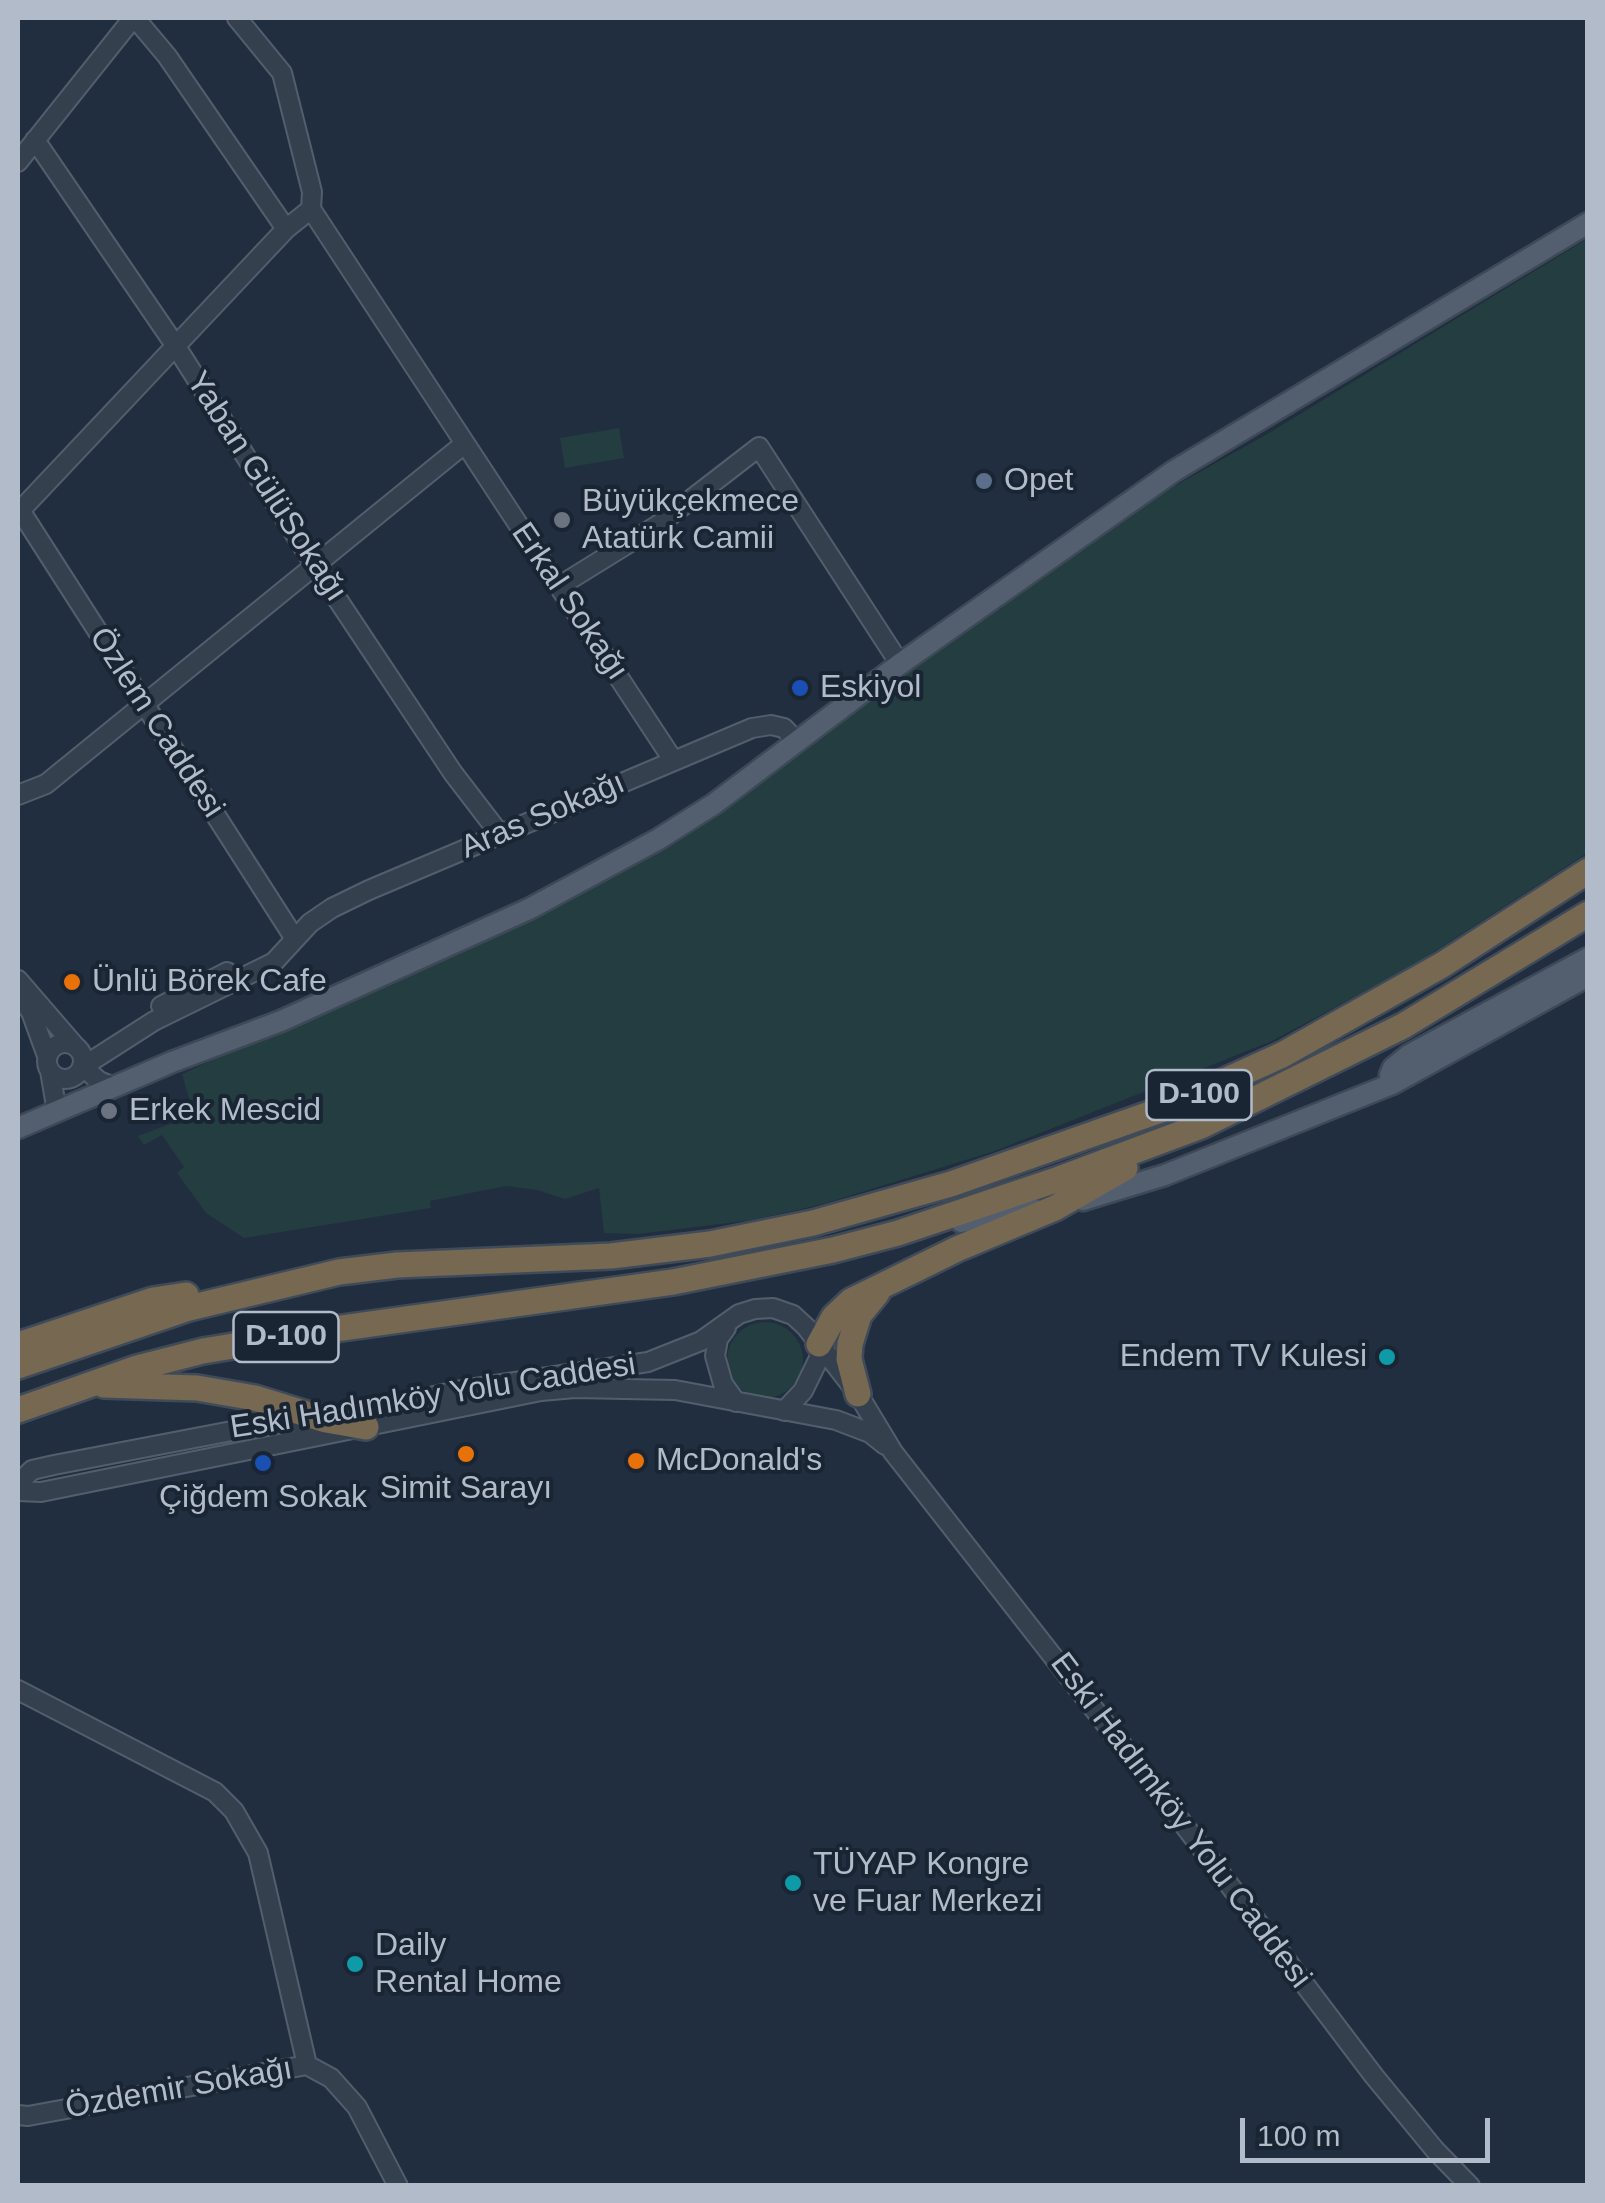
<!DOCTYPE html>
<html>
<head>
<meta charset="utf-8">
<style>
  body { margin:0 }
  #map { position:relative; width:1605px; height:2203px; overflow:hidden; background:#212e3f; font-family:Helvetica,sans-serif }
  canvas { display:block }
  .frame { position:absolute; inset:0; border:20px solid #b1bbca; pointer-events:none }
  .scale { position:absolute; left:1240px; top:2118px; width:250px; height:45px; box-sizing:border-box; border:5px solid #b1bbca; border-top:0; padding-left:12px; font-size:30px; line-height:35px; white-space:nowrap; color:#b1bbca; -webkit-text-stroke:8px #1a2534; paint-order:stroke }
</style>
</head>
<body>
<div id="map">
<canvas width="1605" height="2203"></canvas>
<div class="frame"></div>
<div class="scale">100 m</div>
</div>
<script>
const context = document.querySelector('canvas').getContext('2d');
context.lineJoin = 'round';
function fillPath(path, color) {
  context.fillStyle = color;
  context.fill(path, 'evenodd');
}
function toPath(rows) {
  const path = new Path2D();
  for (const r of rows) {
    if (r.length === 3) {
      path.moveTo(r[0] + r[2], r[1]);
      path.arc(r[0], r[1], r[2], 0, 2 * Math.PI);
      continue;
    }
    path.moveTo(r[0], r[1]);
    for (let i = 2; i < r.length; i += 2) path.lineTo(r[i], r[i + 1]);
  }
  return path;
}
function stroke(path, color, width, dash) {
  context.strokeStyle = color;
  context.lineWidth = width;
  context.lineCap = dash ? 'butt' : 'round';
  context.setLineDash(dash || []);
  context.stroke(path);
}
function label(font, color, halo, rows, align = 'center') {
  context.font = font + ' Helvetica,sans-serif';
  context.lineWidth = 8;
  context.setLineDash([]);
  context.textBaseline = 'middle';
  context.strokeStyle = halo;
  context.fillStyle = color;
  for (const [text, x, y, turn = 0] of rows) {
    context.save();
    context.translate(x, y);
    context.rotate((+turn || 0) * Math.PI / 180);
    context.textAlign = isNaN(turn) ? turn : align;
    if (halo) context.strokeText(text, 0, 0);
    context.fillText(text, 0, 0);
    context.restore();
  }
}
fillPath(toPath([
  [1587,239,1587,853,1409,968,1272,1041,995,1151,823,1204,753,1220,639,1234,604,1233,599,1188,565,1199,537,1190,506,1186,430,1201,431,1208,244,1238,206,1213,177,1173,184,1167,162,1135,144,1145,138,1136,194,1115,182,1074,556,904,931,652,1134,509,1269,433],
  [619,428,624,458,565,468,560,438],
  [765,1360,38]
]), '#233d40');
const minor = toPath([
  [135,18,167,56,286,229],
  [237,18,282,73,312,192,311,209,673,760],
  [35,140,175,345,314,564,453,773,499,833],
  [18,162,133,18],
  [18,507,295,939],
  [18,513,286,229,311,209],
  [561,585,658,525,759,447,900,664],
  [18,795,46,784,463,445],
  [18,980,75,1046],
  [18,994,31,1012,47,1056],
  [161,1006,227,972],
  [65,1061,18],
  [83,1063,90,1062,154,1021,274,962,310,923,332,908,369,890,752,728,771,725,784,728,797,742],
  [82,1066,99,1081,114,1087],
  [50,1071,57,1112],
  [726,1328,718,1339,715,1356,723,1384,736,1402],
  [784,1411,803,1391,823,1350],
  [337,1417,462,1390,648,1362,701,1341,739,1314,755,1309,773,1308,793,1315,806,1327,858,1394,893,1452,1162,1796,1374,2076,1435,2150,1470,2186],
  [18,1484,32,1470,54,1465,263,1425,312,1421],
  [18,1491,41,1492,541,1391,575,1388,675,1390,836,1420,870,1433,885,1445],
  [18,1690,215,1792,234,1811,258,1853,307,2065],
  [18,2115,28,2116,307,2065,331,2078,357,2107,398,2186]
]);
const major = toPath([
  [1392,1084,1390,1075,1393,1068,1409,1055,1588,958],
  [18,1128,172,1062,281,1021,529,909,657,840,714,804,900,664,1174,471,1588,223],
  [1083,1200,1165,1175,1392,1084,1588,976],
  [961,1222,1036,1210]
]);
const highway = toPath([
  [819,1344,834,1317,851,1301,957,1249,1055,1208,1125,1168],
  [18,1345,153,1300,186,1295],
  [18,1366,189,1308,339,1272,397,1265,611,1256,710,1244,813,1223,951,1184,1161,1110,1282,1055,1442,965,1588,871],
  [104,1385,197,1388,255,1398,326,1420,366,1427],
  [858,1394,849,1359,850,1344,859,1315,877,1293],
  [18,1410,137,1368,203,1351,342,1328,673,1282,833,1250,898,1233,1059,1179,1201,1126,1403,1026,1588,914]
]);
stroke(minor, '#535e6d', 22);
stroke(major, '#3e4958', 25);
stroke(highway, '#404b5a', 30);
stroke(minor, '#35404f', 18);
stroke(major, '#535f6f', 20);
stroke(highway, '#766851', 25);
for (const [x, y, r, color] of [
  [984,481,10,"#5c6f8a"],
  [562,520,10,"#6b7280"],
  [800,688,10,"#1a4fb4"],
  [72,982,10,"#e8710a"],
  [109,1111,10,"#6b7280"],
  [1387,1357,10,"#0f9aa8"],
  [466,1454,10,"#e8710a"],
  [636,1461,10,"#e8710a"],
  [263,1463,10,"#1a4fb4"],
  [793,1883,10,"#0f9aa8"],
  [355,1964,10,"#0f9aa8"]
]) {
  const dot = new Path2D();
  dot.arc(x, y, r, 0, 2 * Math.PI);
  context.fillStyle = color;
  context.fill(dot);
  stroke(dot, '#1a2534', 4);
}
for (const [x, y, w] of [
  [1199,1095,105],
  [286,1337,105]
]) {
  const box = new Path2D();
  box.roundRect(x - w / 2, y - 25, w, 50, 8);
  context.fillStyle = '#1a2534';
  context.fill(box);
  stroke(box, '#b1bbca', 2.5);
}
label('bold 30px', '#b1bbca', null, [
  ["D-100",1199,1095],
  ["D-100",286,1337]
]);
label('32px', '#b1bbca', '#1a2534', [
  ["Opet",1004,481],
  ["Büyükçekmece",582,502],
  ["Atatürk Camii",582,539],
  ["Eskiyol",820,688],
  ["Ünlü Börek Cafe",92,982],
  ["Erkek Mescid",129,1111],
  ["Endem TV Kulesi",1367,1357,"right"],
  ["McDonald's",656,1461],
  ["Simit Sarayı",466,1489,"center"],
  ["Çiğdem Sokak",263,1498,"center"],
  ["TÜYAP Kongre",813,1865],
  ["ve Fuar Merkezi",813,1902],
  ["Daily",375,1946],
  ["Rental Home",375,1983]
], 'left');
label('32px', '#b1bbca', '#1a2534', [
  ["Yaban GülüSokağı",266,487,57],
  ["Erkal Sokağı",569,602,56],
  ["Özlem Caddesi",156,723,57],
  ["Aras Sokağı",543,816,-23],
  ["Eski Hadımköy Yolu Caddesi",433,1397,-9],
  ["Eski Hadımköy Yolu Caddesi",1180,1821,53],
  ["Özdemir Sokağı",179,2089,-10]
]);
</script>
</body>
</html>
